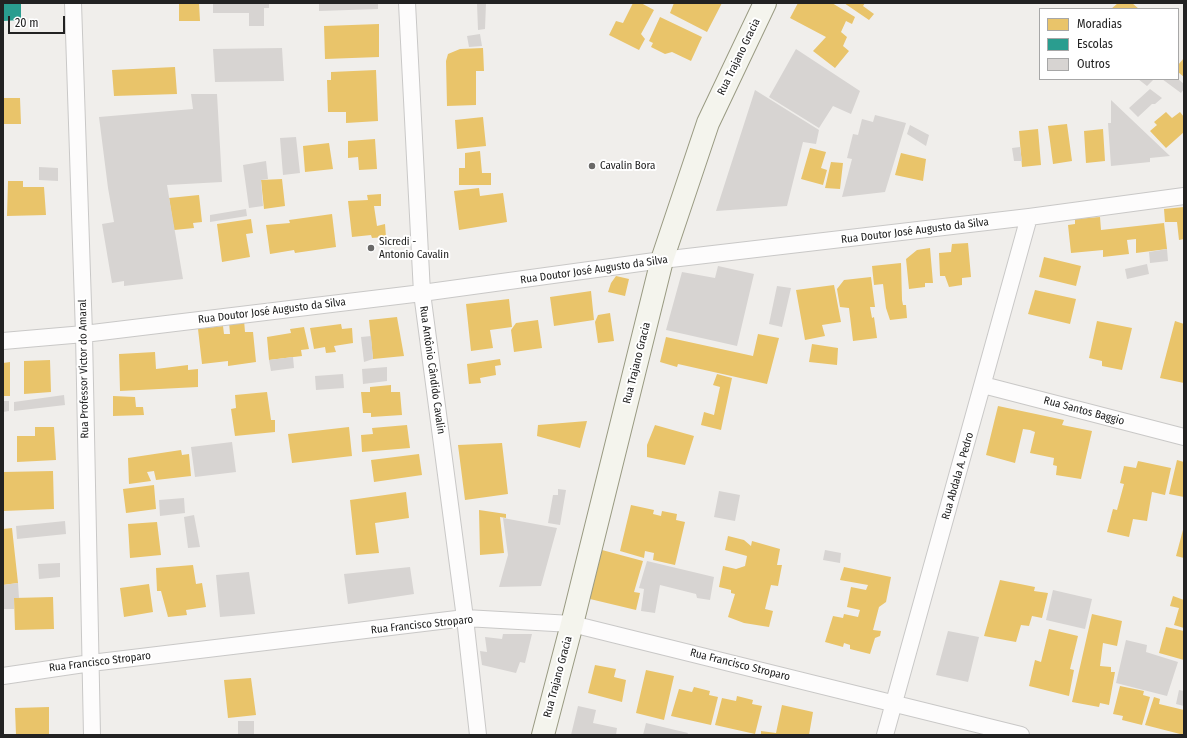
<!DOCTYPE html>
<html>
<head>
<meta charset="utf-8">
<style>
  body { margin:0 }
  #map { position:relative; width:1187px; height:738px; overflow:hidden; background:#f0eeeb; font-family:"Fira Sans Condensed",sans-serif }
  canvas { display:block }
  .frame { position:absolute; inset:0; border:4px solid #222; pointer-events:none }
  .legend { position:absolute; left:1039px; top:8px; width:140px; height:72px; box-sizing:border-box; background:#fff; border:1px solid #a7a7a7; margin:0; padding:5px 7px; list-style:none; font-size:12px; color:#222 }
  .legend li { display:flex; align-items:center; gap:8px; height:20px }
  .legend b { width:20px; border:1px solid #a7a7a7 }
  .scale { position:absolute; left:8px; top:16px; width:57px; height:18px; box-sizing:border-box; border:2px solid #222; border-top:0; padding-left:5px; font-size:12px; line-height:14px; white-space:nowrap; color:#222; -webkit-text-stroke:3px #fff; paint-order:stroke }
</style>
</head>
<body>
<div id="map">
<canvas width="1187" height="738"></canvas>
<div class="frame"></div>
<ul class="legend">
<li><b style="height:11px;background:#e9c46a"></b>Moradias</li>
<li><b style="height:11px;background:#2a9d8f"></b>Escolas</li>
<li><b style="height:11px;background:#d7d4d2"></b>Outros</li>
</ul>
<div class="scale">20 m</div>
</div>
<script>
const context = document.querySelector('canvas').getContext('2d');
context.lineJoin = 'round';
function fillPath(path, color) {
  context.fillStyle = color;
  context.fill(path, 'evenodd');
}
function toPath(rows) {
  const path = new Path2D();
  for (const r of rows) {
    path.moveTo(r[0], r[1]);
    for (let i = 2; i < r.length; i += 2) path.lineTo(r[i], r[i + 1]);
  }
  return path;
}
function stroke(path, color, width, dash) {
  context.strokeStyle = color;
  context.lineWidth = width;
  context.lineCap = dash ? 'butt' : 'round';
  context.setLineDash(dash || []);
  context.stroke(path);
}
function label(font, color, halo, rows, align = 'center') {
  context.font = font + ' "Fira Sans Condensed",sans-serif';
  context.lineWidth = 4;
  context.setLineDash([]);
  context.textBaseline = 'middle';
  context.strokeStyle = halo;
  context.fillStyle = color;
  for (const [text, x, y, turn = 0] of rows) {
    context.save();
    context.translate(x, y);
    context.rotate((+turn || 0) * Math.PI / 180);
    context.textAlign = isNaN(turn) ? turn : align;
    if (halo) context.strokeText(text, 0, 0);
    context.fillText(text, 0, 0);
    context.restore();
  }
}
fillPath(toPath([
  [179,3,199,3,200,21,179,21],
  [633,3,641,3,654,10,641,34,645,39,639,50,609,35,616,21,623,23],
  [674,3,722,3,707,32,670,13],
  [798,3,832,3,855,17,852,24,846,21,841,32,847,37,843,46,849,51,835,68,813,51,826,37,790,18],
  [844,3,865,3,863,6,874,14,869,20],
  [1118,3,1132,3,1139,9,1111,9],
  [660,17,702,37,691,61,672,52,665,54,651,47,653,43,649,41],
  [379,24,379,57,325,59,324,26],
  [483,48,484,71,476,71,476,105,447,106,446,61,448,54,460,49],
  [1184,58,1184,77,1178,72,1178,65],
  [175,67,177,94,114,96,112,70],
  [376,70,378,121,346,123,346,112,328,112,327,80,331,80,331,72],
  [3,98,20,98,21,124,3,124],
  [1166,112,1172,118,1180,112,1184,117,1184,132,1166,148,1150,131,1157,125,1154,122],
  [483,117,486,146,457,149,455,120],
  [1067,124,1072,161,1053,164,1048,126],
  [1038,129,1041,165,1022,167,1019,131],
  [1103,129,1105,161,1086,163,1084,131],
  [375,139,377,169,359,170,358,157,348,158,348,141],
  [329,143,333,169,305,172,303,146],
  [810,148,826,152,821,168,827,170,823,185,801,179],
  [480,151,482,173,491,173,491,185,459,185,459,168,465,168,465,153],
  [901,153,926,159,923,181,895,175],
  [831,162,843,163,840,189,825,188],
  [282,179,285,206,264,209,261,180],
  [8,181,23,181,23,187,44,187,46,215,7,216],
  [479,188,480,196,503,193,507,222,459,230,454,191],
  [381,194,381,206,374,206,377,226,385,224,386,237,372,238,371,235,352,237,348,201,368,200,367,195],
  [199,195,202,222,193,223,194,228,174,230,169,198],
  [1184,207,1184,239,1179,240,1177,222,1165,222,1164,209],
  [332,214,336,247,295,253,294,250,270,254,266,225,290,223,289,220],
  [1100,217,1101,230,1164,223,1167,249,1136,253,1136,239,1127,240,1129,254,1103,257,1103,250,1071,253,1068,225,1075,224,1075,219],
  [251,219,253,233,246,234,250,257,222,262,217,224],
  [968,243,971,277,962,278,962,285,949,287,945,276,940,276,939,253,951,252,952,244],
  [930,248,933,283,925,283,925,287,909,289,906,259,917,250],
  [1044,257,1081,266,1076,286,1039,277],
  [901,263,902,300,903,305,906,305,907,318,890,320,886,308,883,284,874,285,872,266],
  [616,276,629,279,625,296,608,292,611,283],
  [871,277,875,307,870,307,872,318,874,317,877,338,853,341,849,308,840,307,837,289,844,280],
  [834,285,841,322,822,325,825,336,805,340,796,290],
  [1035,290,1076,299,1070,324,1028,314],
  [591,291,594,320,554,326,550,297],
  [509,299,512,327,490,330,493,348,471,351,466,304],
  [610,313,614,341,598,343,595,322,598,315],
  [397,317,404,356,373,359,369,320],
  [244,320,245,332,253,332,256,362,228,366,228,361,202,364,198,329,223,326,224,334,230,334,229,322],
  [538,320,542,348,514,352,511,330,516,323],
  [1097,321,1132,328,1122,370,1102,366,1102,361,1089,358],
  [1175,321,1184,324,1184,383,1160,378],
  [341,324,342,329,352,328,353,343,334,346,336,352,326,353,325,347,314,349,310,328],
  [304,327,309,349,301,350,302,356,269,360,267,337,291,333,290,329],
  [758,334,779,338,767,384,678,364,677,367,660,362,666,337,753,356],
  [812,344,838,348,837,365,809,362],
  [155,352,156,369,188,365,188,370,198,369,198,387,120,391,119,354],
  [500,359,501,365,495,366,496,375,480,378,481,383,469,384,467,364],
  [50,360,51,392,24,394,24,361],
  [10,362,10,396,3,396,3,363],
  [717,374,732,378,721,430,701,425,704,412,714,415,720,387,713,385],
  [391,385,391,392,400,392,402,415,371,417,371,413,363,413,361,392,370,392,370,387],
  [267,392,271,420,275,420,275,432,235,436,231,409,236,408,235,395],
  [113,396,135,397,136,407,143,407,144,415,113,416],
  [998,406,1064,420,1062,425,1092,431,1081,479,1056,475,1057,466,1053,465,1054,458,1030,453,1035,432,1030,430,1023,429,1015,463,986,455],
  [587,421,580,448,537,436,538,425],
  [407,425,410,448,362,452,361,435,373,434,372,428],
  [655,425,694,436,685,465,647,457,647,445],
  [35,427,54,427,56,460,17,462,17,436,35,436],
  [349,427,352,456,292,463,288,434],
  [502,443,508,494,465,500,458,445],
  [181,450,182,455,189,454,191,476,156,480,154,471,147,472,151,481,129,484,128,458],
  [419,454,422,475,374,482,371,460],
  [1177,460,1184,462,1184,497,1169,494],
  [1138,461,1171,468,1165,495,1152,492,1147,521,1133,519,1129,537,1107,532,1113,509,1117,510,1124,484,1120,483,1124,466,1136,468],
  [53,471,54,509,3,511,3,472],
  [154,485,156,509,126,513,123,489],
  [406,492,409,518,375,523,379,553,356,555,350,500],
  [631,505,654,510,653,514,661,516,662,511,677,514,676,520,685,522,675,565,653,560,654,553,645,551,644,558,620,551],
  [479,510,506,514,506,518,500,517,504,553,480,555],
  [157,522,161,555,130,558,128,524],
  [1184,526,1184,558,1176,556],
  [12,528,18,583,3,585,3,529],
  [728,536,744,540,751,546,752,541,780,549,777,565,782,565,778,586,771,585,765,609,773,611,769,627,744,623,728,617,735,594,731,593,731,590,719,587,723,566,736,569,745,566,747,556,725,550],
  [602,550,643,561,634,592,640,593,636,610,590,599],
  [193,565,196,584,202,583,206,607,186,610,187,615,168,617,161,591,157,591,156,568],
  [844,567,891,577,886,602,879,607,873,630,881,631,880,636,875,638,870,654,850,649,850,645,844,643,843,647,825,642,833,616,843,618,844,614,858,617,860,610,847,607,851,587,866,590,868,585,840,580],
  [1000,580,1035,587,1034,591,1048,593,1042,618,1032,616,1029,626,1021,625,1016,642,984,636],
  [149,584,153,612,124,617,120,588],
  [1173,596,1184,600,1184,628,1174,625,1179,608,1170,606],
  [53,597,54,629,15,630,14,598],
  [1092,614,1122,621,1117,646,1103,643,1100,666,1111,667,1111,672,1115,672,1109,705,1100,703,1099,707,1072,702],
  [1166,627,1184,631,1184,660,1159,653],
  [1049,629,1078,636,1070,669,1074,670,1069,696,1029,686,1035,660,1041,662],
  [595,665,616,669,614,677,626,680,622,702,588,693],
  [646,670,674,676,664,720,636,713],
  [251,678,256,715,228,718,224,680],
  [1120,686,1144,691,1143,695,1150,697,1142,725,1122,720,1123,716,1113,714],
  [694,687,710,691,709,695,718,697,711,725,671,716,679,689,692,692],
  [737,696,753,700,752,704,762,706,755,734,715,725,722,698,736,701],
  [1154,697,1160,699,1159,704,1184,710,1184,735,1145,725],
  [782,705,813,712,809,735,761,735,761,731,776,733],
  [49,707,49,735,16,735,15,708]
]), '#e9c46a');
fillPath(toPath([
  [3,3,21,3,21,20,3,21]
]), '#2a9d8f');
fillPath(toPath([
  [213,3,269,3,269,8,264,8,264,26,249,26,249,13,213,13],
  [319,3,378,3,378,9,319,11],
  [477,3,486,3,485,29,478,30],
  [480,34,482,46,469,47,467,36],
  [282,48,284,81,215,82,213,49],
  [796,49,860,91,851,114,833,106,819,128,769,97],
  [1138,79,1154,79,1147,86],
  [1162,79,1178,79,1184,84,1184,89,1181,93],
  [1150,89,1162,98,1155,104,1152,104,1138,117,1129,108],
  [755,90,819,130,816,144,803,142,787,206,716,211],
  [191,94,217,94,222,182,167,185,183,279,124,286,124,281,112,283,102,224,114,222,108,188,99,117,193,109],
  [1111,100,1170,156,1150,158,1150,162,1111,166,1108,123,1111,123],
  [875,115,906,123,885,192,842,197,852,159,847,158,853,134,858,135,862,119,873,122],
  [910,125,929,135,926,146,907,134],
  [296,137,300,173,283,175,280,138],
  [1020,147,1022,161,1014,161,1012,148],
  [266,161,268,179,261,180,263,206,249,208,243,165],
  [39,167,58,168,58,181,39,180],
  [246,209,247,216,210,222,210,215],
  [1167,249,1168,261,1150,263,1149,252],
  [1147,264,1149,274,1127,279,1125,269],
  [718,266,754,274,737,346,666,330,682,272,715,278],
  [777,286,791,288,782,327,769,324],
  [371,336,373,359,364,362,361,337],
  [293,357,294,368,271,371,269,360],
  [387,367,387,381,363,384,362,369],
  [343,374,344,388,316,390,315,376],
  [64,395,65,405,14,411,14,402],
  [3,401,9,401,9,411,3,412],
  [232,442,236,472,195,477,191,447],
  [558,489,566,490,560,525,548,523,553,495,558,495],
  [719,491,740,495,735,521,714,517],
  [184,498,185,513,160,516,159,500],
  [194,515,200,547,188,548,184,517],
  [503,518,557,528,541,586,499,587,508,555],
  [65,521,66,534,17,539,16,526],
  [825,550,841,553,840,563,823,560],
  [647,561,714,577,710,600,697,598,696,594,660,585,655,613,641,611,644,589,639,588],
  [60,563,60,577,39,579,38,564],
  [410,567,414,594,348,604,344,574],
  [249,572,255,614,220,617,216,575],
  [18,583,19,598,14,598,14,609,3,609,3,585],
  [1053,590,1092,599,1085,629,1046,620],
  [948,631,979,637,968,682,936,675],
  [503,634,532,634,525,663,520,662,516,673,482,665,480,651,487,652,485,637,502,639],
  [1126,640,1147,645,1146,652,1178,662,1167,696,1116,683],
  [1179,690,1184,691,1184,706,1176,704],
  [578,706,596,710,593,723,617,728,616,735,571,735],
  [238,721,254,721,254,735,238,735],
  [646,723,688,733,687,735,643,735]
]), '#d7d4d2');
const minor = toPath([
  [73,3,84,334,92,735],
  [407,3,422,293,465,618,478,735],
  [3,341,84,334,422,293,662,260,1029,217,1184,196],
  [983,385,1184,437],
  [3,676,91,663,465,618,572,624,1021,735],
  [885,735,1029,217]
]);
const secondary = toPath([
  [543,735,572,624,662,260,708,123,765,3]
]);
stroke(minor, '#c9c8c7', 18);
stroke(secondary, '#999a82', 24);
stroke(minor, '#fdfcfc', 16);
stroke(secondary, '#f4f4ed', 22);
for (const [x, y, r, color] of [
  [592,166,4,"#6a6968"],
  [371,248,4,"#6a6968"]
]) {
  const dot = new Path2D();
  dot.arc(x, y, r, 0, 2 * Math.PI);
  context.fillStyle = color;
  context.fill(dot);
  stroke(dot, '#fff', 1.5);
}
label('11px', '#222', '#fff', [
  ["Rua Trajano Gracia",739,57,-64],
  ["Rua Doutor José Augusto da Silva",915,231,-7],
  ["Rua Doutor José Augusto da Silva",594,270,-8],
  ["Rua Doutor José Augusto da Silva",272,311,-7],
  ["Rua Trajano Gracia",637,363,-76],
  ["Rua Professor Victor do Amaral",84,369,-91],
  ["Rua Antônio Cândido Cavalin",432,370,82],
  ["Rua Santos Baggio",1084,411,15],
  ["Rua Abdala A. Pedro",958,476,-74],
  ["Rua Francisco Stroparo",422,625,-6],
  ["Rua Francisco Stroparo",100,662,-7],
  ["Rua Francisco Stroparo",740,665,14],
  ["Rua Trajano Gracia",558,677,-75]
]);
label('11px', '#222', '#fff', [
  ["Cavalin Bora",600,166],
  ["Sicredi -",379,242],
  ["Antonio Cavalin",379,255]
], 'left');
</script>
</body>
</html>
